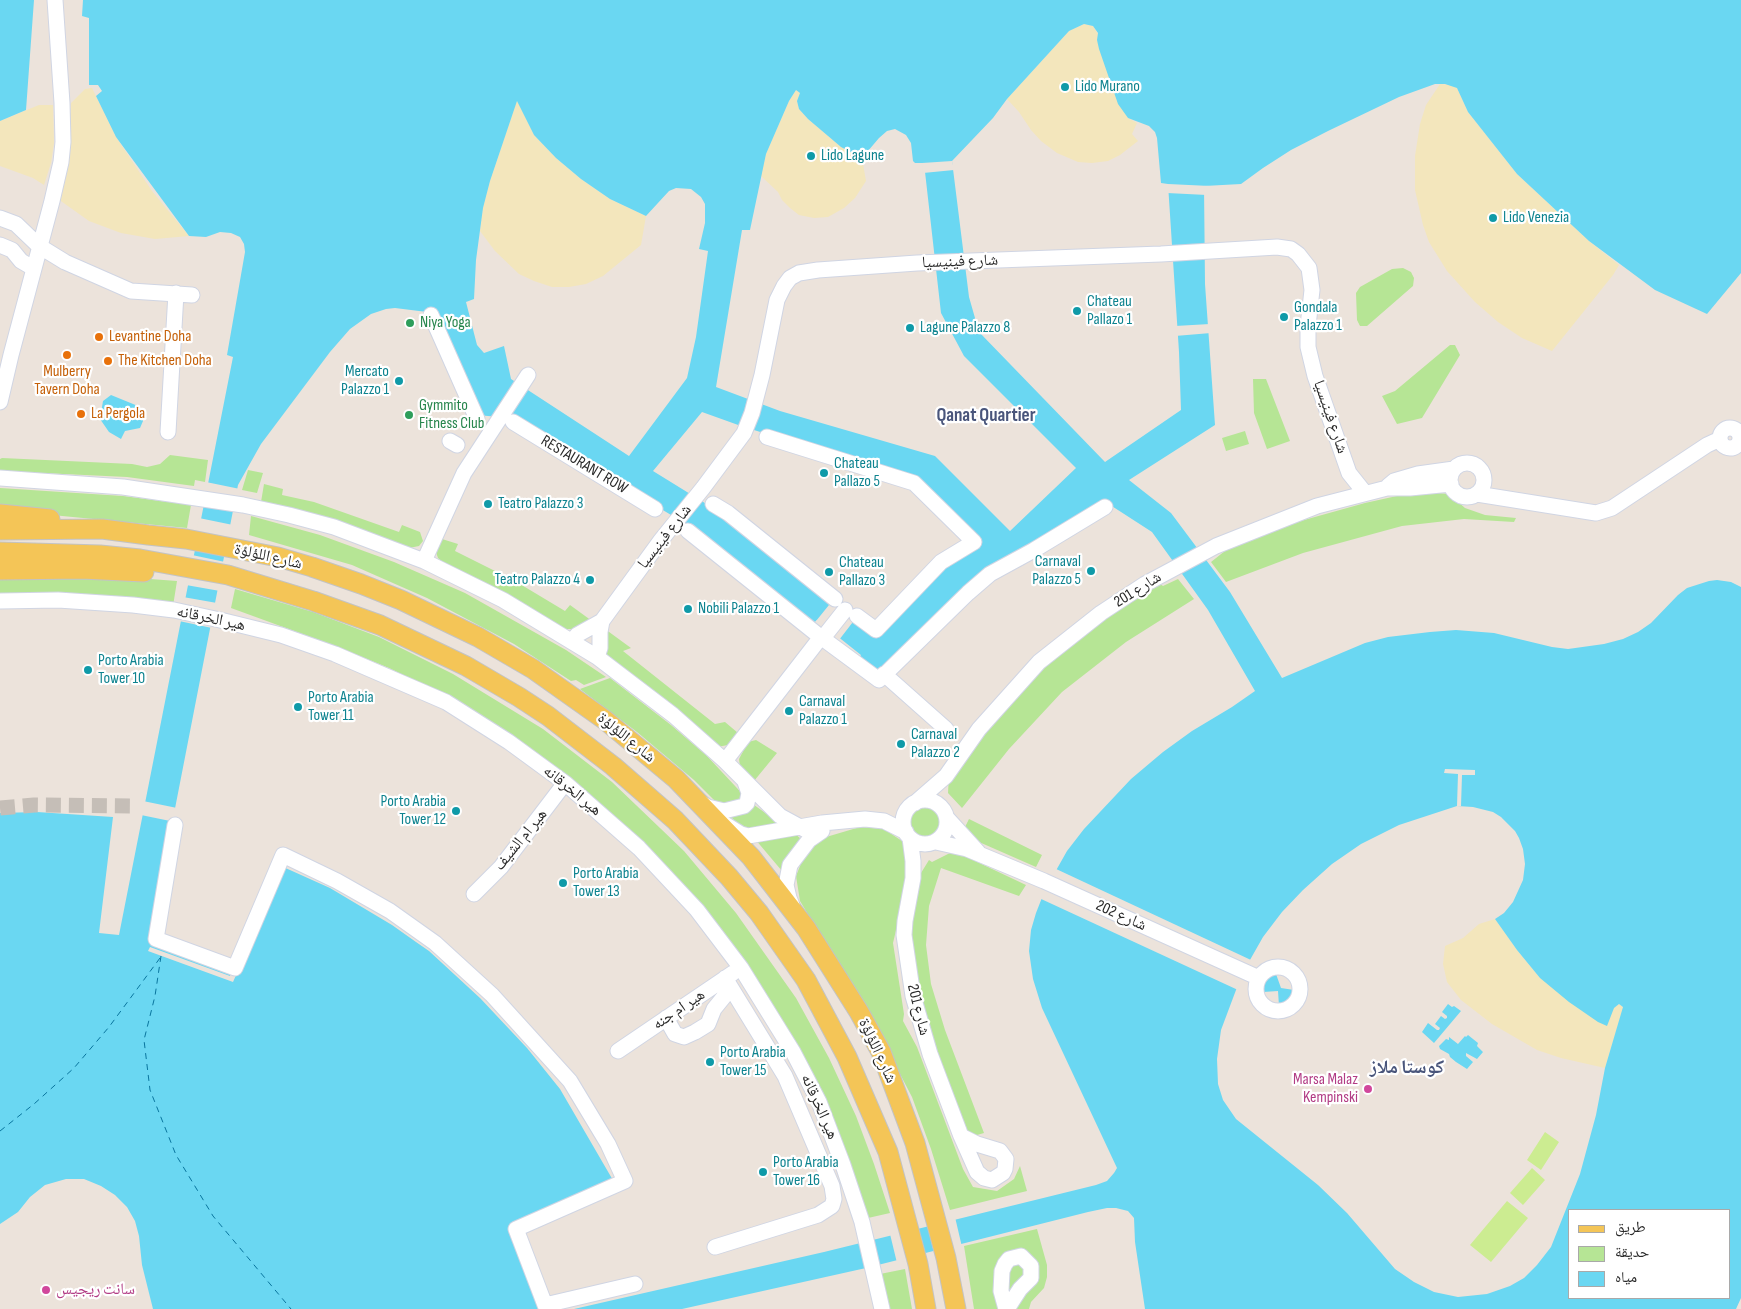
<!DOCTYPE html>
<html>
<head>
<meta charset="utf-8">
<style>
  body { margin:0 }
  #map { position:relative; width:1741px; height:1309px; overflow:hidden; background:#ece3db; font-family:"Sofia Sans Condensed","Noto Naskh Arabic",sans-serif }
  canvas { display:block }
  .legend { position:absolute; left:1568px; top:1209px; width:162px; height:90px; box-sizing:border-box; background:#fff; border:1px solid #a9a9a9; margin:0; padding:6px 9px; list-style:none; font-size:15px; color:#292929 }
  .legend li { display:flex; align-items:center; gap:10px; height:25px }
  .legend b { width:25px; border:1px solid #a9a9a9 }
</style>
</head>
<body>
<div id="map">
<canvas width="1741" height="1309"></canvas>
<ul class="legend">
<li><b style="height:6px;background:#f4c557"></b>طريق</li>
<li><b style="height:14px;background:#b6e595"></b>حديقة</li>
<li><b style="height:14px;background:#6ad7f2"></b>مياه</li>
</ul>
</div>
<script>
const context = document.querySelector('canvas').getContext('2d');
context.lineJoin = 'round';
function fillPath(path, color) {
  context.fillStyle = color;
  context.fill(path, 'evenodd');
}
function toPath(rows) {
  const path = new Path2D();
  for (const r of rows) {
    if (r.length === 3) {
      path.moveTo(r[0] + r[2], r[1]);
      path.arc(r[0], r[1], r[2], 0, 2 * Math.PI);
      continue;
    }
    path.moveTo(r[0], r[1]);
    for (let i = 2; i < r.length; i += 2) path.lineTo(r[i], r[i + 1]);
  }
  return path;
}
function stroke(path, color, width, dash) {
  context.strokeStyle = color;
  context.lineWidth = width;
  context.lineCap = dash ? 'butt' : 'round';
  context.setLineDash(dash || []);
  context.stroke(path);
}
function label(font, color, halo, rows, align = 'center') {
  context.font = font + ' "Sofia Sans Condensed","Noto Naskh Arabic",sans-serif';
  context.lineWidth = 4.5;
  context.setLineDash([]);
  context.textBaseline = 'middle';
  context.strokeStyle = halo;
  context.fillStyle = color;
  for (const [text, x, y, turn = 0] of rows) {
    context.save();
    context.translate(x, y);
    context.rotate((+turn || 0) * Math.PI / 180);
    context.textAlign = isNaN(turn) ? turn : align;
    if (halo) context.strokeText(text, 0, 0);
    context.fillText(text, 0, 0);
    context.restore();
  }
}
fillPath(toPath([
  [1403,268,1411,272,1414,278,1413,286,1367,326,1360,326,1357,320,1356,293,1360,287,1392,269],
  [1450,345,1455,345,1460,355,1422,418,1397,424,1382,396,1395,391],
  [1253,379,1266,379,1290,441,1267,449,1254,413],
  [1245,431,1249,444,1226,451,1222,438],
  [170,455,208,460,205,482,195,480,194,486,127,477,21,472,21,474,0,472,0,459,2,458,132,464,147,467,160,464],
  [248,470,263,473,257,493,242,490],
  [264,484,283,489,282,495,314,502,399,532,402,525,420,532,423,541,419,546,409,548,367,532,261,502],
  [0,488,123,496,191,505,187,528,0,510],
  [1426,492,1449,494,1465,508,1485,515,1516,518,1514,522,1464,519,1402,526,1303,553,1226,582,1211,562,1230,547,1279,527,1365,503,1406,494],
  [251,516,320,535,394,562,465,593,566,650,606,677,584,685,576,680,571,681,514,644,427,598,352,565,249,535],
  [442,539,458,544,455,551,515,581,565,611,570,605,592,621,573,629,562,629,448,567,438,558,436,552],
  [0,576,110,576,177,581,173,606,102,595,0,596],
  [1178,579,1194,599,1126,642,1062,692,1009,749,962,808,948,793,949,775,968,749,1047,663,1117,610,1160,584,1163,586],
  [235,589,313,612,379,637,453,674,543,729,612,782,684,851,736,913,796,998,829,1058,856,1116,874,1164,890,1213,868,1218,850,1164,719,928,619,820,553,765,510,734,447,697,389,668,338,647,231,608],
  [605,629,631,648,623,651,715,724,725,722,738,733,728,745,717,747,607,660,602,647],
  [610,678,671,725,707,756,750,802,782,825,745,831,694,780,637,732,580,689],
  [756,740,777,753,754,781,740,767,739,759,748,742],
  [925,823,16],
  [969,819,1042,855,1036,867,979,842,964,829],
  [860,827,884,829,902,841,907,854,910,871,893,943,904,1014,903,1021,917,1047,963,1169,973,1187,997,1191,1014,1179,1020,1166,1027,1191,950,1210,931,1149,912,1097,875,1026,800,901,796,876,804,856,816,840],
  [793,832,801,839,782,871,755,839],
  [954,851,1026,885,1019,896,941,868,929,906,926,945,931,984,945,1030,984,1133,970,1137,945,1077,918,996,911,938,915,893,921,873,929,860,932,862],
  [1037,1229,1047,1265,1047,1277,1044,1288,1031,1302,1029,1309,974,1309,964,1246],
  [905,1269,912,1309,887,1309,880,1274]
]), '#b6e595');
fillPath(toPath([
  [1084,24,1093,26,1098,34,1097,40,1128,118,1137,123,1132,134,1138,141,1120,155,1108,161,1092,163,1078,162,1057,153,1041,141,1031,130,1019,112,1007,99,1069,31],
  [1440,84,1451,85,1457,88,1468,112,1517,174,1589,241,1619,265,1613,275,1552,351,1522,338,1498,322,1475,302,1447,271,1429,242,1423,225,1415,190,1415,156,1420,124,1426,105],
  [92,88,116,137,152,191,189,236,155,239,121,233,89,221,58,199,67,164,71,103,85,89],
  [796,90,800,93,797,101,799,109,808,119,841,147,862,158,866,181,855,198,844,208,828,217,814,218,799,215,790,208,782,200,778,192,761,176,766,154,789,101],
  [517,100,534,135,556,158,581,179,610,199,646,216,641,245,603,276,586,284,569,287,552,287,534,281,519,274,495,251,480,231,483,208,490,181],
  [39,105,53,105,54,143,51,163,44,185,33,178,0,166,0,121],
  [1495,919,1517,950,1540,978,1614,1008,1619,1004,1622,1006,1623,1009,1605,1068,1561,1058,1537,1050,1492,1024,1461,1000,1447,982,1443,964,1445,946,1463,938,1479,924]
]), '#f3e6bc');
fillPath(toPath([
  [1545,1132,1559,1142,1541,1170,1527,1160],
  [1532,1168,1545,1180,1523,1205,1510,1193],
  [1507,1201,1528,1218,1491,1262,1470,1245]
]), '#ccec91');
fillPath(toPath([
  [0,0,34,0,26,110,0,121],
  [83,0,1741,0,1741,273,1707,314,1655,290,1589,241,1517,174,1468,112,1457,88,1445,84,1435,84,1399,97,1328,131,1291,150,1263,168,1241,184,1204,186,1205,284,1215,425,1129,480,1171,513,1230,592,1282,678,1365,643,1388,637,1430,632,1456,630,1494,633,1552,647,1568,649,1604,644,1623,639,1638,632,1651,623,1678,595,1687,588,1709,581,1717,580,1731,582,1741,587,1741,1298,1736,1309,1145,1309,1135,1242,1134,1218,1128,1211,1116,1208,1107,1208,1088,1212,866,1268,682,1309,574,1309,824,1252,1096,1185,1107,1181,1114,1173,1117,1168,1042,1008,1033,979,1029,951,1031,930,1036,913,1045,890,1067,851,1084,829,1131,779,1163,752,1192,731,1232,707,1255,691,1208,610,1152,532,1104,501,1025,549,882,673,860,657,861,655,817,620,813,624,686,524,510,418,477,415,427,312,395,308,386,309,371,314,350,329,330,352,261,444,238,485,149,942,231,972,281,866,330,888,392,925,416,942,429,951,480,998,527,1048,560,1089,614,1182,512,1228,539,1309,153,1309,142,1265,139,1236,135,1221,127,1207,115,1195,101,1186,84,1179,66,1179,45,1185,30,1197,18,1212,0,1224,0,813,37,812,113,817,99,933,119,935,233,357,227,355,245,252,244,244,240,237,231,233,220,232,206,237,189,236,116,137,96,96,102,91,98,85,89,85,89,18,82,16],
  [1084,24,1093,26,1098,33,1097,40,1099,49,1118,104,1128,118,1149,126,1155,132,1157,138,1161,183,1168,184,1179,352,1181,410,1105,462,979,332,969,297,952,161,993,118,1007,99,1069,31],
  [796,90,800,93,797,101,799,109,808,119,841,147,862,158,879,138,887,131,895,129,906,135,911,143,913,161,915,163,924,163,941,313,964,356,1076,468,1010,531,935,456,780,411,716,387,742,230,750,230,766,154,789,101],
  [517,101,534,135,556,158,581,179,610,199,646,216,669,191,676,188,691,189,701,197,705,204,705,223,699,249,708,251,696,337,687,378,629,456,511,379,504,346,484,353,477,345,466,302,474,299,476,260,483,208,490,181],
  [702,412,741,426,915,480,981,545,946,568,876,638,721,513,653,471],
  [1457,806,1473,807,1493,812,1501,817,1515,831,1519,838,1523,849,1525,864,1523,880,1513,902,1504,913,1495,919,1517,950,1540,978,1569,1002,1598,1022,1607,1026,1614,1008,1619,1004,1623,1007,1605,1068,1596,1115,1580,1174,1551,1247,1537,1265,1524,1278,1510,1286,1487,1294,1458,1297,1434,1292,1414,1282,1395,1269,1347,1213,1318,1185,1236,1119,1223,1100,1218,1084,1217,1059,1221,1030,1242,974,1263,937,1282,912,1303,890,1332,864,1361,844,1399,825],
  [1570,1210,1730,1210,1730,1298,1570,1298],
  [111,395,138,406,143,411,143,421,140,428,125,431,121,439,109,432,100,419,103,401],
  [1276,974,1281,988,1294,990,1290,1001,1279,1006,1278,991,1263,992,1262,989,1266,979],
  [1448,1004,1452,1007,1454,1006,1461,1011,1434,1043,1422,1032,1428,1023,1437,1030,1439,1030,1440,1028,1435,1024,1441,1016,1445,1019,1447,1018,1447,1016,1442,1012],
  [1468,1035,1478,1043,1477,1046,1483,1052,1477,1059,1466,1053,1466,1056,1473,1062,1467,1069,1456,1062,1450,1057,1449,1054,1440,1049,1439,1046,1446,1039,1449,1040,1449,1037,1458,1044,1465,1036,1466,1037]
]), '#6ad7f2');
fillPath(toPath([
  [952,161,954,170,923,173,922,163],
  [1168,184,1210,186,1210,188,1207,188,1207,195,1167,193],
  [1210,324,1211,333,1175,336,1175,326],
  [206,482,240,489,235,512,201,506],
  [199,518,233,525,227,554,193,548],
  [192,555,225,562,220,591,186,585],
  [183,597,217,603,212,628,179,621],
  [833,600,856,618,839,640,817,623,815,626,812,626],
  [1445,769,1475,770,1475,775,1462,775,1461,806,1457,806,1458,774,1444,773],
  [143,801,177,808,175,822,141,815],
  [1054,868,1251,960,1238,990,1039,898],
  [150,947,230,976,231,972,237,973,233,982,148,951],
  [955,1217,962,1247,934,1253,927,1224],
  [918,1226,926,1256,897,1263,890,1234]
]), '#ece3db');
stroke(toPath([
  [161,956,155,996,144,1040,150,1090,176,1155,213,1216,291,1309],
  [0,1131,34,1104,74,1068,109,1027,160,958]
]), '#09759e', 1, [6, 5]);
stroke(toPath([
  [0,808,34,805,132,806]
]), '#c5beb7', 15, [15, 8]);
const minor = toPath([
  [0,218,16,224,39,246,65,262,131,291,192,295],
  [0,245,12,250,21,261,33,268],
  [431,315,477,419],
  [0,402,11,355,52,201,61,162,63,142,62,103,55,0],
  [513,422,655,509],
  [1730,438,10],
  [168,432,176,293],
  [767,437,914,483,974,542,941,562,876,630,857,616],
  [450,441,457,445],
  [1467,480,17],
  [0,478,123,487,243,505,289,515,334,527,424,561,503,600,597,657,673,715,725,761,780,816,815,835],
  [1388,486,1394,481,1418,474,1454,469],
  [1477,494,1596,513,1612,508,1707,445,1720,439],
  [713,504,728,513,835,599],
  [688,531,818,635,879,680,968,593,990,574,1034,550,1105,507],
  [424,561,464,473,528,375],
  [0,601,58,600,133,605,174,610,220,620,281,635,335,654,446,702,509,742,565,783,639,848,697,910,741,968,793,1052,819,1102,843,1165,862,1222,882,1309],
  [826,634,845,610],
  [572,641,577,635,602,621],
  [597,657,600,648,600,632,602,621,661,540,703,488,744,433,752,413,762,375,777,300,784,286,790,278,799,273,818,270,917,263,1161,254,1277,247,1291,249,1298,254,1309,268,1312,290,1308,326,1308,347,1315,376,1349,473,1365,493],
  [884,674,946,729],
  [725,761,821,637],
  [925,822,22],
  [700,802,708,807,724,811,744,806,747,803,749,793,745,782],
  [915,803,946,776,979,729,1039,662,1101,613,1145,584,1216,546,1317,506,1387,488,1410,488,1451,484],
  [947,818,978,852],
  [725,824,741,834,748,836,822,823,865,819,884,821,906,832],
  [175,825,156,939,235,968,283,855,337,881,390,911,435,943,492,995,570,1081,608,1144,625,1181,516,1229,545,1305,635,1284],
  [910,838,913,861,913,878,905,921,904,935,913,996,930,1054,961,1136],
  [936,842,967,849,1044,881,1259,978],
  [474,894,501,867,565,783],
  [792,905,789,898,786,885,790,865,809,840,822,831],
  [1278,989,22],
  [666,1018,675,1034,684,1037,695,1032,708,1024,714,1009,731,988],
  [618,1051,733,973],
  [961,1136,977,1144,1000,1151,1006,1159,1005,1169,1003,1173,992,1180,984,1178,977,1172,961,1136],
  [715,1247,818,1215,832,1206,834,1199,832,1186,785,1076,725,978],
  [1006,1309,1001,1291,1002,1271,1005,1264,1009,1259,1021,1256,1031,1266,1031,1278,1020,1289,1007,1309]
]);
const major = toPath([
  [0,514,50,519],
  [0,530,102,529,148,535,186,539,278,557,312,567,361,584,401,600,478,637,533,669,605,720,676,779,751,857,806,928,859,1012,881,1052,915,1143,946,1258,956,1309],
  [0,552,100,555,140,559,228,575,313,601,380,625,466,666,519,697,548,716,613,766,675,820,729,877,759,913,806,980,847,1057,888,1152,918,1264,926,1309],
  [0,570,82,569,144,572]
]);
stroke(minor, '#d0d5e3', 17);
stroke(major, '#c3c3c3', 21);
stroke(minor, '#fff', 15);
stroke(major, '#f4c557', 19);
for (const [x, y, r, color] of [
  [1065,87,5,"#0f9aa8"],
  [811,156,5,"#0f9aa8"],
  [1493,218,5,"#0f9aa8"],
  [1077,311,5,"#0f9aa8"],
  [1284,317,5,"#0f9aa8"],
  [410,323,5,"#2e9e5b"],
  [910,328,5,"#0f9aa8"],
  [99,337,5,"#e8710a"],
  [67,355,5,"#e8710a"],
  [108,361,5,"#e8710a"],
  [399,381,5,"#0f9aa8"],
  [81,414,5,"#e8710a"],
  [409,415,5,"#2e9e5b"],
  [824,473,5,"#0f9aa8"],
  [488,504,5,"#0f9aa8"],
  [1091,571,5,"#0f9aa8"],
  [829,572,5,"#0f9aa8"],
  [590,580,5,"#0f9aa8"],
  [688,609,5,"#0f9aa8"],
  [88,670,5,"#0f9aa8"],
  [298,707,5,"#0f9aa8"],
  [789,711,5,"#0f9aa8"],
  [901,744,5,"#0f9aa8"],
  [456,811,5,"#0f9aa8"],
  [563,883,5,"#0f9aa8"],
  [710,1062,5,"#0f9aa8"],
  [1368,1089,5,"#d1479c"],
  [763,1172,5,"#0f9aa8"],
  [46,1290,5,"#d1479c"]
]) {
  const dot = new Path2D();
  dot.arc(x, y, r, 0, 2 * Math.PI);
  context.fillStyle = color;
  context.fill(dot);
  stroke(dot, '#fff', 2);
}
label('16px', '#0d838f', '#fff', [
  ["Lido Murano",1075,87],
  ["Lido Lagune",821,156],
  ["Lido Venezia",1503,218],
  ["Chateau",1087,302],
  ["Pallazo 1",1087,320],
  ["Gondala",1294,308],
  ["Palazzo 1",1294,326],
  ["Lagune Palazzo 8",920,328],
  ["Mercato",389,372,"right"],
  ["Palazzo 1",389,390,"right"],
  ["Chateau",834,464],
  ["Pallazo 5",834,482],
  ["Teatro Palazzo 3",498,504],
  ["Carnaval",1081,562,"right"],
  ["Palazzo 5",1081,580,"right"],
  ["Chateau",839,563],
  ["Pallazo 3",839,581],
  ["Teatro Palazzo 4",580,580,"right"],
  ["Nobili Palazzo 1",698,609],
  ["Porto Arabia",98,661],
  ["Tower 10",98,679],
  ["Porto Arabia",308,698],
  ["Tower 11",308,716],
  ["Carnaval",799,702],
  ["Palazzo 1",799,720],
  ["Carnaval",911,735],
  ["Palazzo 2",911,753],
  ["Porto Arabia",446,802,"right"],
  ["Tower 12",446,820,"right"],
  ["Porto Arabia",573,874],
  ["Tower 13",573,892],
  ["Porto Arabia",720,1053],
  ["Tower 15",720,1071],
  ["Porto Arabia",773,1163],
  ["Tower 16",773,1181]
], 'left');
label('16px', '#292929', '#fff', [
  ["شارع فينيسيا",960,262,-2],
  ["شارع فينيسيا",1330,417,71],
  ["RESTAURANT ROW",584,465,31],
  ["شارع فينيسيا",665,537,-52],
  ["شارع اللؤلؤة",268,557,13],
  ["شارع 201",1138,590,-32],
  ["هير الخرقانه",211,619,12],
  ["شارع اللؤلؤة",626,738,39],
  ["هير الخرقانه",572,791,39],
  ["هير ام الشيف",521,840,-51],
  ["شارع 202",1121,916,24],
  ["هير ام جنه",679,1010,-34],
  ["شارع 201",918,1010,76],
  ["شارع اللؤلؤة",877,1051,65],
  ["هير الخرقانه",819,1107,66]
]);
label('16px', '#27864d', '#fff', [
  ["Niya Yoga",420,323],
  ["Gymmito",419,406],
  ["Fitness Club",419,424]
], 'left');
label('16px', '#c56008', '#fff', [
  ["Levantine Doha",109,337],
  ["The Kitchen Doha",118,361],
  ["Mulberry",67,372,"center"],
  ["Tavern Doha",67,390,"center"],
  ["La Pergola",91,414]
], 'left');
label('16px', '#b23c85', '#fff', [
  ["Marsa Malaz",1358,1080],
  ["Kempinski",1358,1098],
  ["سانت ريجيس",56,1290,"left"]
], 'right');
label('bold 19px', '#49557b', '#fff', [
  ["Qanat Quartier",986,416],
  ["كوستا ملاز",1407,1068]
]);
</script>
</body>
</html>
